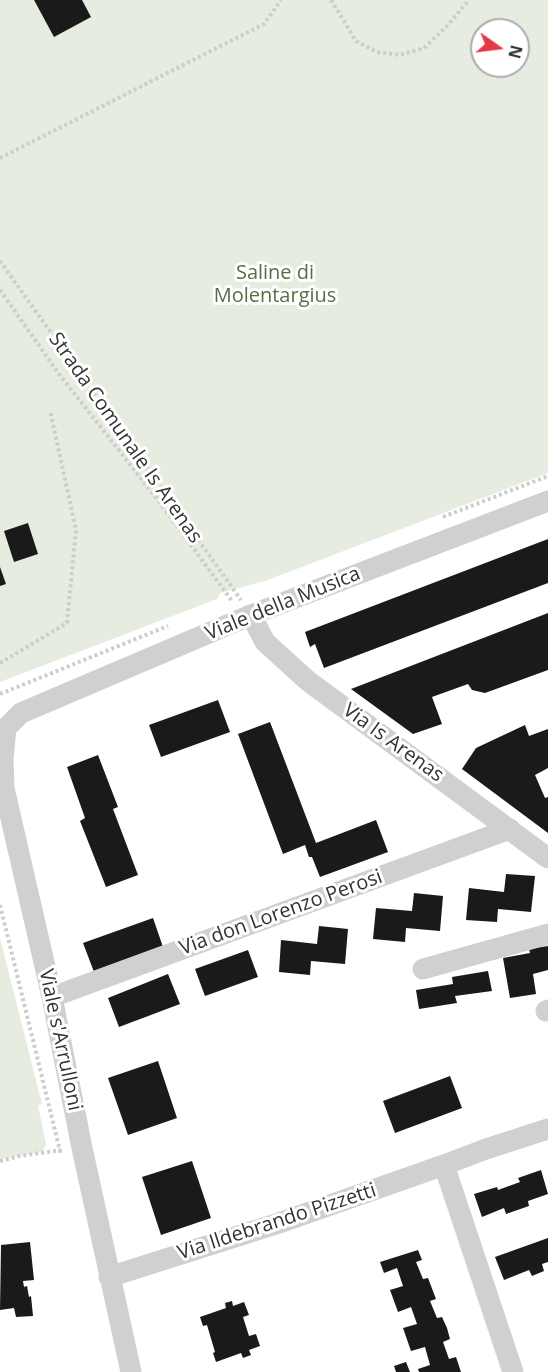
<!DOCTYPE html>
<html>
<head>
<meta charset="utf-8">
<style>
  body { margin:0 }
  #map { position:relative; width:548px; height:1372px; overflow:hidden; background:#fff; font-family:"Open Sans",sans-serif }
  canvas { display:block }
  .north { position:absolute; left:470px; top:18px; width:60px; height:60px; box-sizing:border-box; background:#fff; border:2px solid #adadad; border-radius:50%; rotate:104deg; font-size:16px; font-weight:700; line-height:24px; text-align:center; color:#333 }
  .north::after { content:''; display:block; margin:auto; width:21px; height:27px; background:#e63946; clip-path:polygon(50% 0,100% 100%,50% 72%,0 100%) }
</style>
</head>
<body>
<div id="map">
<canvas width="548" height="1372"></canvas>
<div class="north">N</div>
</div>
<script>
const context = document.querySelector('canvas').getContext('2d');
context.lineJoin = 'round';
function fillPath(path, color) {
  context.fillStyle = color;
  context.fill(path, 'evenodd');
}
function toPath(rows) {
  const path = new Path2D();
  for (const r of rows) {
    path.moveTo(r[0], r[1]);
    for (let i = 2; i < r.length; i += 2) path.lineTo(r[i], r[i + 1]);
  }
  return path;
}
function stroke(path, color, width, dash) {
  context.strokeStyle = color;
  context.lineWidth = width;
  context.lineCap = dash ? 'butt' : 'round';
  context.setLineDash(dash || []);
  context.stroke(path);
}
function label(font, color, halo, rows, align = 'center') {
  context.font = font + ' "Open Sans",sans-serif';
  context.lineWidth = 6;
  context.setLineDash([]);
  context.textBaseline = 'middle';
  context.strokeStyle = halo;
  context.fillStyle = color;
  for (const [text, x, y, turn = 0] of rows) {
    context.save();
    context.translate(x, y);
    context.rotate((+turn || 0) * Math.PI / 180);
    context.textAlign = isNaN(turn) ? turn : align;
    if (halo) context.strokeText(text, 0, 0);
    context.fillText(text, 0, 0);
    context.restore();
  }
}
fillPath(toPath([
  [0,0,548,0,548,473,265,581,220,593,217,599,0,682],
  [482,30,518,30,518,66,482,66],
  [0,938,42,1104,38,1105,46,1145,42,1152,0,1159]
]), '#e6ecdf');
fillPath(toPath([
  [34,0,82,0,91,17,54,37],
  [28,523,38,554,14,562,4,531],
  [548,539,548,583,324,668,315,644,310,647,305,632],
  [0,567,6,584,0,586],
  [548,613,548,670,485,693,472,690,468,684,432,697,442,724,413,734,351,689],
  [218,700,230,732,161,757,149,725],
  [270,722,316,843,376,820,388,852,320,877,312,857,309,857,305,845,283,854,238,734],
  [525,725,529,736,548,729,548,768,535,775,545,798,548,797,548,833,462,769,476,748],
  [98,755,118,807,113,809,138,875,106,887,80,821,85,818,67,767],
  [506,874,535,876,531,912,498,909,497,922,466,920,469,888,504,892],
  [414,893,443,896,440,931,406,928,405,942,373,939,376,908,412,911],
  [153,918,163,947,94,972,83,943],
  [319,926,348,929,345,964,311,961,310,975,279,972,281,940,317,944],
  [548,946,548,970,533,974,536,994,510,998,503,958,530,953,529,949],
  [248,950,258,977,205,996,195,969],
  [488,971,492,991,455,996,457,1003,419,1009,416,990,453,984,452,977],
  [168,974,180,1004,119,1027,108,998],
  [158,1061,177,1118,128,1135,108,1078],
  [450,1076,462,1108,395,1133,383,1101],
  [192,1161,211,1218,161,1235,142,1177],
  [541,1170,548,1194,528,1201,529,1206,506,1214,504,1208,482,1217,474,1194,497,1187,498,1190,520,1182,518,1178],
  [548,1238,548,1262,542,1264,544,1271,532,1276,529,1270,504,1280,495,1257],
  [30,1242,34,1280,23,1281,24,1287,27,1286,29,1297,31,1296,33,1316,16,1317,14,1308,0,1310,1,1245],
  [418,1250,422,1260,416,1262,423,1279,428,1278,436,1299,430,1301,437,1318,442,1317,447,1328,450,1339,443,1342,449,1359,456,1357,461,1372,419,1372,418,1369,430,1365,425,1347,411,1351,403,1328,417,1324,411,1307,398,1312,390,1290,403,1286,397,1268,384,1273,380,1262],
  [232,1301,233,1306,244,1302,249,1315,243,1317,249,1336,256,1334,260,1346,249,1350,251,1355,243,1358,241,1353,216,1362,213,1353,215,1352,207,1325,203,1326,200,1317,226,1308,225,1303],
  [406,1362,410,1372,396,1372,394,1366]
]), '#1a1a1a');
stroke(toPath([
  [331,0,356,41,377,52,400,55,424,48,447,26,469,0],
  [0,158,264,24,281,0],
  [0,261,241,600],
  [0,290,59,374,161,504,232,601],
  [443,517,548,476],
  [0,663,67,623,76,530,50,410],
  [0,694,168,626],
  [0,905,61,1155],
  [0,1161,20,1156,61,1150]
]), '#cdcdcd', 4, [3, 3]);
stroke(toPath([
  [251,615,265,642,308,681,548,858],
  [423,969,548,934],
  [52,997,510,829],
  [546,1011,548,1010],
  [444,1165,513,1372],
  [109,1277,279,1223,444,1165,486,1149,548,1129],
  [131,1372,82,1148,52,997,4,788,3,759,6,728,21,713,251,615,548,501]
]), '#d0d0d0', 21);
label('20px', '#56703f', '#fff', [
  ["Saline di",275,273],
  ["Molentargius",275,296]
]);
label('20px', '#333', '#fff', [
  ["Strada Comunale Is Arenas",125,438,55],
  ["Viale della Musica",283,604,-22],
  ["Via Is Arenas",393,743,36],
  ["Via don Lorenzo Perosi",281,913,-20],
  ["Viale s'Arrulloni",60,1040,78],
  ["Via Ildebrando Pizzetti",277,1222,-18]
]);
</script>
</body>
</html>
